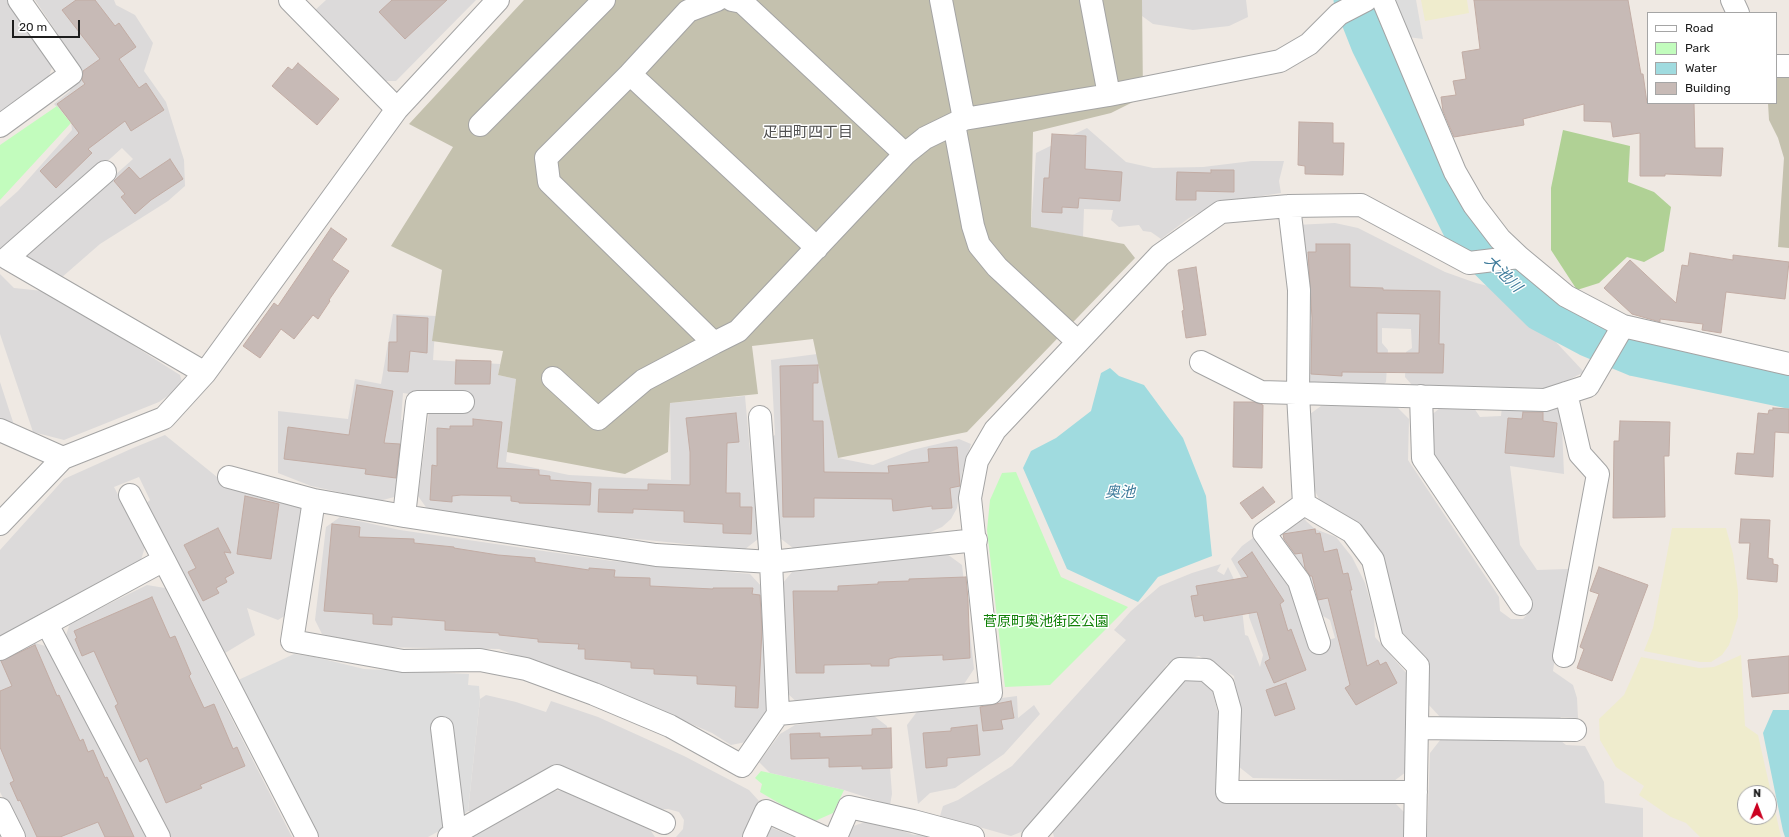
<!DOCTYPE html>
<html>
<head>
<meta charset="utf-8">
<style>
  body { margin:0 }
  #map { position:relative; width:1789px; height:837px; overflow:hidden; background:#efe9e3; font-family:Rubik,sans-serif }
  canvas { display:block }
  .legend { position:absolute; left:1647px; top:12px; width:130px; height:92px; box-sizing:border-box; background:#fff; border:1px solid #a5a5a5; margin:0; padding:5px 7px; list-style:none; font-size:12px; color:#1d1d1d }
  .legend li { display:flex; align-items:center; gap:8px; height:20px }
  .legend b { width:20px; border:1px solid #a5a5a5 }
  .north { position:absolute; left:1737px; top:785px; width:40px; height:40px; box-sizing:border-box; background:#fff; border:1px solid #a5a5a5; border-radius:50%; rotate:1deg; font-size:11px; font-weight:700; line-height:16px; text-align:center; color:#1d1d1d }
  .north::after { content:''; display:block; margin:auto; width:14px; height:18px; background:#cb0020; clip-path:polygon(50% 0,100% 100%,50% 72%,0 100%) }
  .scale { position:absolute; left:12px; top:20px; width:68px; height:18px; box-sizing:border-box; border:2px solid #1d1d1d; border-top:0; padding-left:5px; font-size:12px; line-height:14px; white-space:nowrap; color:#1d1d1d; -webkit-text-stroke:3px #fff; paint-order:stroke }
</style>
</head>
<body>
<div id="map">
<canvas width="1789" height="837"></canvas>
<ul class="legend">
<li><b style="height:5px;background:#fff"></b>Road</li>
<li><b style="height:11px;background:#c2fcbd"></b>Park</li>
<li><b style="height:11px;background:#a0dbdf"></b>Water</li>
<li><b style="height:11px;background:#c7bab6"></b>Building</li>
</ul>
<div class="north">N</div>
<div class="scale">20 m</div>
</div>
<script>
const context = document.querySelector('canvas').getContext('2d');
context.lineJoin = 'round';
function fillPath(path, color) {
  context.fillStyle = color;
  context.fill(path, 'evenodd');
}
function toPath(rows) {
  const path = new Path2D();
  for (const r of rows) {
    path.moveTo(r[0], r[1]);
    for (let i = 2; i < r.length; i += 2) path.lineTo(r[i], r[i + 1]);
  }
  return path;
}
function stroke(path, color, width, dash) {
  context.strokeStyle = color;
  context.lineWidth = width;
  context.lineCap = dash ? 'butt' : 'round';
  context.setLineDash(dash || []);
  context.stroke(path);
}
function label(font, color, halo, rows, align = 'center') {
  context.font = font + ' Rubik,"Noto Sans JP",sans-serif';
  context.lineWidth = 3;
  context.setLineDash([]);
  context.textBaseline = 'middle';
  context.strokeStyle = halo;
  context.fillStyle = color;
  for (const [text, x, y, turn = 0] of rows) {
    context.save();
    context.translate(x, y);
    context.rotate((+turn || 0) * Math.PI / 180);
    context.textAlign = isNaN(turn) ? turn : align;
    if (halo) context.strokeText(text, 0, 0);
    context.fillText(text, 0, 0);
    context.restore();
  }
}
fillPath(toPath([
  [0,0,8,0,53,64,47,82,0,115],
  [35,0,114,0,116,5,135,15,153,43,144,71,166,102,184,160,185,186,168,201,100,244,61,278,23,257,133,159,122,148,0,258,0,207,18,191,72,130,71,122,54,104,70,91,75,60],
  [326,0,476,0,396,81,375,81,313,12],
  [1142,0,1246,0,1248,17,1229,26,1193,30,1153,24,1142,16],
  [1087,128,1126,162,1153,168,1203,167,1252,161,1284,161,1279,181,1281,193,1229,201,1210,207,1189,218,1161,239,1151,232,1143,231,1139,225,1119,227,1111,220,1113,210,1084,209,1083,237,1031,227,1036,153],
  [1335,223,1358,228,1445,272,1476,283,1500,289,1539,324,1584,372,1559,385,1547,388,1412,385,1405,377,1406,352,1412,348,1411,329,1382,328,1382,343,1388,350,1386,382,1382,386,1310,382,1306,377,1296,225],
  [0,274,14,288,43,291,68,304,180,375,182,382,179,388,159,402,64,440,33,432,0,334],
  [393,314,436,316,433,360,500,364,498,375,516,379,506,462,569,475,671,480,670,403,745,396,758,539,744,550,618,537,503,522,428,510,418,496,431,397,403,393,401,420,407,420,398,496,379,501,311,486,278,473,278,411,348,419,355,379,381,384],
  [817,354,838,458,873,465,912,450,959,439,971,444,962,473,957,508,951,519,942,527,924,535,793,548,780,538,771,437,775,435,771,360],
  [0,382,14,425,0,419],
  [1561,404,1564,474,1510,466,1520,545,1537,570,1568,569,1553,671,1573,685,1577,698,1578,718,1561,717,1557,722,1441,718,1428,704,1429,662,1399,633,1395,606,1323,507,1310,481,1310,414,1321,406,1396,406,1409,419,1408,460,1499,597,1500,611,1511,619,1523,619,1530,611,1532,599,1527,591,1518,587,1429,453,1430,416,1440,408,1474,408,1480,417,1501,416,1502,406],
  [165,435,217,477,296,501,306,516,294,610,278,620,247,608,255,635,220,656,144,505,150,500,139,477,114,487,145,547,140,563,0,637,0,550,64,479,133,448],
  [1300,510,1306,521,1315,529,1336,537,1352,557,1365,583,1374,615,1375,637,1408,675,1406,772,1394,781,1253,778,1238,766,1240,721,1234,676,1199,656,1167,664,1152,689,1026,830,1011,836,940,816,943,806,958,800,1012,766,1126,640,1114,630,1131,611,1160,586,1192,573,1221,564,1217,571,1224,575,1228,567,1240,592,1245,635,1248,636,1260,667,1263,655,1249,617,1247,588,1231,559,1242,546,1257,535,1286,578,1316,644,1335,638,1330,620,1314,611,1282,547,1285,519],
  [340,517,400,530,612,561,750,574,762,587,768,704,764,723,746,742,731,745,712,733,666,713,499,649,367,647,322,634,315,620,326,527],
  [947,554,962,565,974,669,964,684,800,705,787,693,782,584,792,572],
  [147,585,165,588,292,837,170,837,65,638,70,623],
  [35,643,49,647,148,837,23,837,0,792,0,661],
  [1197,676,1212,689,1219,718,1218,799,1394,802,1407,815,1406,837,1054,837,1052,829,1182,680],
  [486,695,516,702,546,712,551,701,598,717,684,756,749,790,759,801,743,837,676,837,683,829,684,820,679,812,668,809,655,810,557,764,473,811,468,811,480,699],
  [1017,696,1018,718,1034,705,1040,714,1004,754,955,788,930,793,918,804,907,725,919,709],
  [874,716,887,726,892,794,890,805,844,790,770,773,759,762,780,734,795,725],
  [1441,739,1561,741,1566,745,1585,746,1604,782,1605,803,1643,808,1643,837,1427,837,1430,753],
  [566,790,649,828,655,837,470,837,549,791],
  [870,820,914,835,920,834,932,837,847,837,851,827],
  [770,827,794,837,766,837]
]), '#dcdada');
fillPath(toPath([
  [524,0,1142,0,1143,97,1111,113,1033,132,1031,227,1124,244,1135,258,967,432,838,458,813,339,752,346,758,394,670,403,668,452,625,474,507,452,516,379,498,375,503,351,432,341,442,270,391,246,453,147,409,124],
  [1776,72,1789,72,1789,248,1778,247,1784,158,1778,138,1769,120,1768,103,1776,103]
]), '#c4c1ae');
fillPath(toPath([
  [1421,0,1467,0,1469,13,1425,21],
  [1672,528,1726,528,1733,554,1738,591,1738,617,1729,645,1722,655,1711,662,1700,662,1644,651,1653,628],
  [1741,655,1745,726,1758,735,1781,837,1700,837,1686,823,1671,817,1639,795,1644,786,1616,767,1600,740,1599,719,1624,695,1641,657,1699,668,1714,667],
  [1745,793,1769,793,1769,817,1745,817]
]), '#efeccd');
fillPath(toPath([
  [1563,130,1630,146,1628,182,1654,192,1671,207,1664,251,1644,262,1627,257,1599,283,1577,290,1551,250,1551,188]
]), '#b0d195');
fillPath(toPath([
  [57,106,71,123,0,200,0,145],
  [1016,472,1061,577,1128,607,1050,685,1005,687,987,530,990,500,1002,473],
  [761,771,844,790,833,813,815,821,796,813,760,792,762,784,755,778]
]), '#c2fcbd');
fillPath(toPath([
  [1394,0,1416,0,1423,39,1408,37],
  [294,654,315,657,364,669,469,674,468,685,479,686,480,699,468,811,443,829,428,837,316,837,234,682]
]), '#ddd');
fillPath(toPath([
  [1110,368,1119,376,1144,385,1183,438,1206,496,1212,556,1158,577,1138,602,1067,569,1023,468,1031,451,1056,438,1091,411,1101,373],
  [1773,710,1789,710,1789,837,1785,837,1783,831,1763,733]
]), '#a0dbdf');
stroke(toPath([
  [1354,0,1371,43,1469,240,1541,311,1588,336,1636,356,1789,388]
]), '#a0dbdf', 41);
const building = toPath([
  [76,0,95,0,115,26,119,23,136,47,119,59,139,88,146,83,164,110,131,131,125,121,88,149,92,153,56,188,40,171,79,133,57,104,85,84,82,80,83,71,100,59,62,10,76,0],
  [392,0,447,0,405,39,379,12,392,0],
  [1474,0,1628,0,1641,74,1643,74,1647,103,1694,103,1695,148,1723,148,1721,176,1665,174,1665,176,1640,176,1640,133,1613,137,1611,122,1584,121,1584,104,1523,119,1524,125,1454,137,1443,111,1441,97,1456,95,1453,81,1466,79,1462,52,1480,49,1474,0],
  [298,63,339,99,317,125,272,86,288,67,292,70,298,63],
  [1299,122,1333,123,1333,143,1344,143,1343,175,1305,174,1305,166,1298,165,1299,122],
  [1052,134,1086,136,1085,169,1122,172,1120,201,1079,198,1078,208,1062,207,1062,213,1042,212,1044,178,1049,178,1052,134],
  [170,159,183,179,151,200,135,214,121,197,125,194,114,181,129,167,140,179,170,159],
  [1211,170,1234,170,1234,192,1196,191,1196,200,1176,200,1177,172,1211,173,1211,170],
  [331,228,347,239,332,260,349,271,329,300,330,301,318,319,313,315,294,339,281,329,260,358,243,346,274,303,278,306,331,228],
  [1316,244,1350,244,1350,287,1383,288,1383,290,1440,291,1439,344,1444,344,1443,373,1342,372,1342,376,1311,374,1312,318,1308,252,1316,252,1316,244],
  [1377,313,1420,314,1419,353,1377,353,1377,313],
  [1690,253,1733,260,1733,255,1789,262,1785,299,1726,292,1721,333,1702,330,1703,324,1660,319,1660,322,1632,314,1604,288,1630,260,1676,303,1682,265,1688,266,1690,253],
  [1196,267,1206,335,1186,338,1182,311,1184,310,1178,270,1196,267],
  [397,316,428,318,427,353,410,351,408,372,388,371,389,342,397,342,397,316],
  [456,360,491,361,490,384,455,384,456,360],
  [818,365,818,383,813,383,813,421,823,421,824,472,889,473,888,466,929,462,928,449,957,447,960,486,950,488,952,508,932,509,932,506,893,511,892,499,814,498,814,517,783,517,780,366,818,365],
  [357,385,393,391,384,443,400,444,396,478,365,474,366,469,284,459,288,427,349,435,357,385],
  [1234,402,1254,402,1263,405,1262,468,1233,467,1234,402],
  [1773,408,1789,409,1789,433,1775,432,1773,477,1735,474,1737,453,1754,454,1758,413,1768,414,1769,410,1773,410,1773,408],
  [1523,412,1543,412,1543,421,1557,423,1554,457,1505,453,1508,418,1522,419,1523,412],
  [736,413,739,442,727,443,726,493,740,493,740,507,752,507,751,534,723,533,723,524,684,522,684,511,633,509,633,513,598,512,599,489,648,490,648,484,690,485,690,452,686,418,736,413],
  [473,419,502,422,497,468,539,470,539,475,550,476,550,480,591,483,590,505,519,503,519,502,511,501,511,496,461,495,452,496,452,502,430,500,432,465,437,466,437,428,450,429,450,426,473,426,473,419],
  [1620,421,1670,422,1669,456,1664,456,1665,517,1613,518,1614,441,1619,441,1620,421],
  [1263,487,1275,502,1252,519,1240,503,1263,487],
  [245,496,279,504,271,559,237,554,245,496],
  [1741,519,1770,520,1768,558,1773,559,1773,564,1778,565,1777,582,1747,579,1750,543,1739,543,1741,519],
  [332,524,360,527,359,537,414,539,414,543,454,547,454,548,498,555,535,558,535,562,589,570,589,568,615,570,614,577,650,578,650,586,713,589,713,588,753,588,752,594,760,595,762,630,758,708,735,707,736,686,697,684,697,676,654,674,654,669,631,668,631,662,585,659,585,649,578,649,579,644,538,642,538,639,499,635,499,633,445,630,445,621,392,617,392,625,373,624,373,614,324,611,332,524],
  [218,528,231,553,224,552,234,573,225,578,227,582,216,588,219,593,203,601,188,572,196,568,184,545,218,528],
  [1315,529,1316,534,1320,533,1324,552,1337,549,1343,574,1348,573,1352,590,1350,590,1367,666,1378,660,1380,665,1386,662,1397,683,1356,705,1345,688,1350,685,1328,598,1318,600,1312,576,1310,576,1305,568,1302,553,1295,554,1284,539,1283,534,1315,529],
  [1252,552,1284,601,1280,604,1288,631,1291,629,1306,670,1274,683,1265,662,1270,659,1257,612,1204,621,1203,615,1195,617,1191,596,1198,595,1196,586,1248,577,1238,562,1252,552],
  [1599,567,1648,585,1612,681,1577,668,1584,649,1580,647,1599,594,1590,591,1599,567],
  [966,577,968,600,970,658,943,660,943,655,897,657,889,659,889,666,871,666,871,664,824,665,824,673,796,673,793,591,838,591,838,586,878,584,878,582,909,581,909,579,966,577],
  [152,597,170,638,175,636,191,674,189,676,204,708,214,704,233,749,237,747,245,766,200,785,202,788,166,803,147,758,140,762,115,706,118,704,94,651,82,656,75,639,77,638,74,631,152,597],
  [35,645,57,696,59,695,80,741,83,739,88,752,93,750,105,778,107,777,134,837,105,837,98,822,60,837,37,837,20,800,18,801,10,783,14,781,0,747,0,691,12,686,1,661,35,645],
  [1789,656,1789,693,1752,697,1748,660,1789,656],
  [1286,683,1295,709,1275,716,1266,690,1286,683],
  [1011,701,1014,718,1001,720,1003,729,983,731,980,707,1011,701],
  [977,725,980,755,947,758,947,766,926,768,923,733,951,731,951,728,977,725],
  [891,728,892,768,862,769,862,766,829,767,829,758,791,759,790,734,820,733,820,737,872,735,872,729,891,728]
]);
fillPath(building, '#c7bab6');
stroke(building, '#c2aca4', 1);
const minor = toPath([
  [290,0,397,109],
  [717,0,688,11,630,74,546,158,549,182,714,343,738,331,905,154,925,138,964,119,1109,95,1280,61,1309,44,1339,14,1366,0],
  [732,0,742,2,905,154],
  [941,0,964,119],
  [1091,0,1109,95],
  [1383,0,1455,172,1474,205,1500,239,1519,257,1566,296,1623,326,1789,364],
  [1732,0,1738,13],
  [1776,66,1789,66],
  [630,74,817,248],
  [954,124,973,226,979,245,997,267,1078,342],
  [480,125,604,0],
  [0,126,71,74,19,0],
  [105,172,7,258,205,373],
  [1289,206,1299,290,1298,394,1304,504,1352,532,1373,560,1392,639,1418,666,1415,837],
  [1201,362,1261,392,1545,400,1588,386,1623,326],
  [553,378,598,419,644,380,714,343],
  [1421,396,1423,458,1521,604],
  [463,402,417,402,404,516,656,555,771,562,976,540],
  [0,430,63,458,164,418,205,373,397,109,498,0],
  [229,477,314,500,404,516],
  [130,495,164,560],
  [314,500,292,641,403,661,480,660,526,669,594,694,670,726,742,766,778,714,771,562,760,417],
  [1304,504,1264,533,1299,581,1319,643],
  [0,524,63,458],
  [47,624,159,837],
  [0,649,164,560,307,837],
  [1564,656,1598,474,1580,454,1566,393],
  [778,714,991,693,970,498,977,461,995,430,1160,255,1221,212,1289,206,1361,205,1469,263,1519,257],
  [442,728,455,833],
  [1417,728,1575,730],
  [0,809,14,837],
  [449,837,557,776,664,823],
  [754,837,766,811,823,837],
  [836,837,849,807,913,821,973,837],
  [1033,837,1180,669,1206,670,1223,685,1230,710,1227,792,1416,792]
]);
stroke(minor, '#a4a4a4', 24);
stroke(minor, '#fff', 22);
label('14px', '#0f8106', '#fff', [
  ["菅原町奥池街区公園",1046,622]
]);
label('15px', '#505050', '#fff', [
  ["疋田町四丁目",808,133]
]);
label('italic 15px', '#3d7a9a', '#fff', [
  ["大池川",1503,274,45],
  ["奥池",1120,493]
]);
</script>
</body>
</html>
